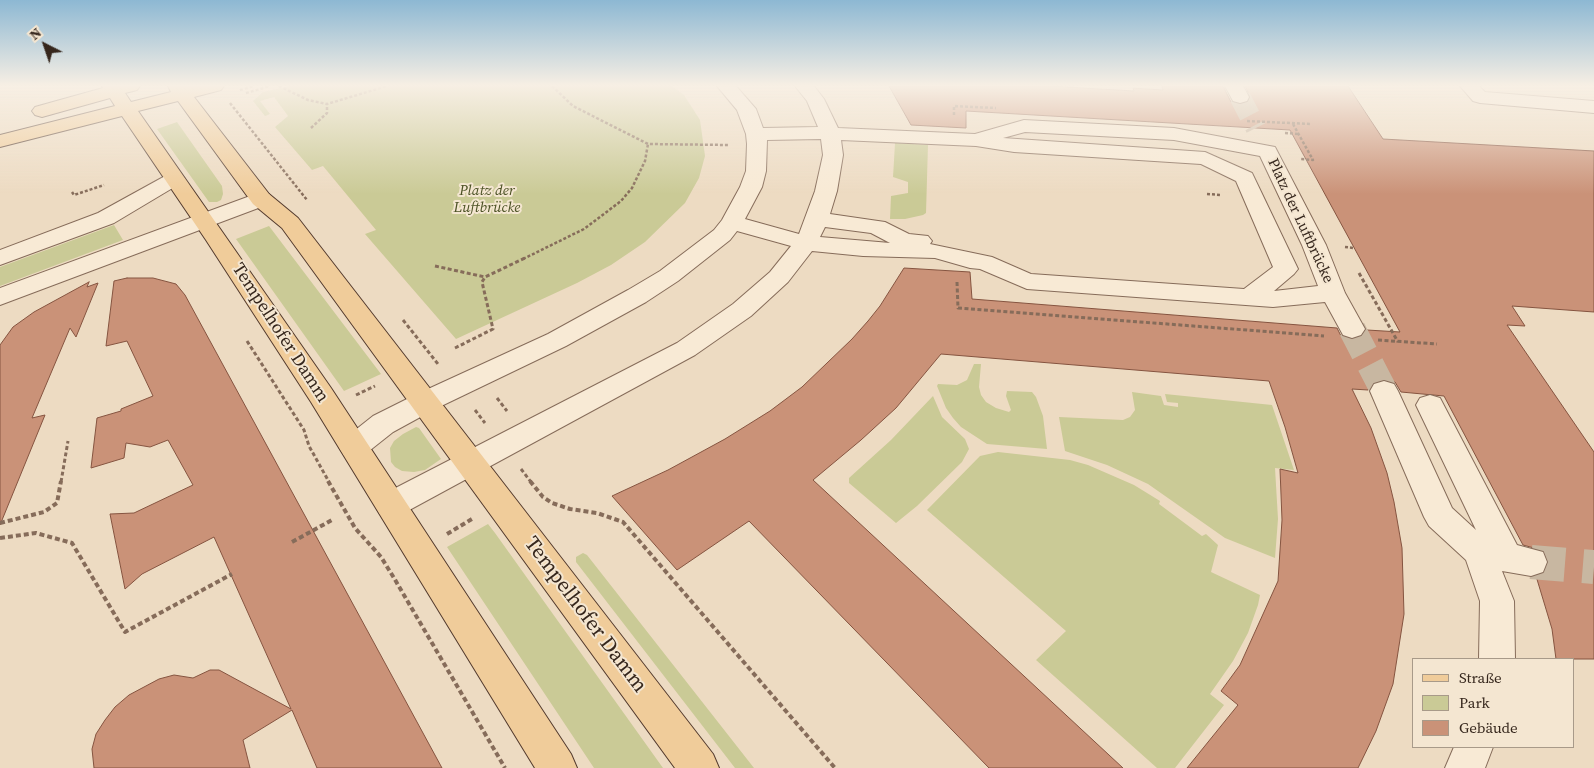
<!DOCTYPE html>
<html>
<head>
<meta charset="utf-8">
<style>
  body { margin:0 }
  #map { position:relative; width:1594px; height:768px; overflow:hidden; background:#eddbc2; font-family:"Source Serif 4",serif }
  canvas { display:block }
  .legend { position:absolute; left:1412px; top:658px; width:162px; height:90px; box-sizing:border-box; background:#f4e6d1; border:1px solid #a89a89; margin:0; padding:6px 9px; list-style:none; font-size:15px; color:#36271d }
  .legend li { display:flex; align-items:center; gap:10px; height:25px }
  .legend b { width:25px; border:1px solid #a89a89 }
  .north { position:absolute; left:20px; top:20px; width:50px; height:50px; -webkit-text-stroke:4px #f4e6d1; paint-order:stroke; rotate:319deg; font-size:14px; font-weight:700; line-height:20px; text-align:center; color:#36271d }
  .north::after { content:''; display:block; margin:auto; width:18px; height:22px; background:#36271d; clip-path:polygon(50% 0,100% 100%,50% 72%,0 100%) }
</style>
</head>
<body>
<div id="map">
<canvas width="1594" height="768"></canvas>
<ul class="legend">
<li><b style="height:6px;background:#f0cc9a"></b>Straße</li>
<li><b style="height:14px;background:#caca96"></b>Park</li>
<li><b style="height:14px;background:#ca9278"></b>Gebäude</li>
</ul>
<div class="north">N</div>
</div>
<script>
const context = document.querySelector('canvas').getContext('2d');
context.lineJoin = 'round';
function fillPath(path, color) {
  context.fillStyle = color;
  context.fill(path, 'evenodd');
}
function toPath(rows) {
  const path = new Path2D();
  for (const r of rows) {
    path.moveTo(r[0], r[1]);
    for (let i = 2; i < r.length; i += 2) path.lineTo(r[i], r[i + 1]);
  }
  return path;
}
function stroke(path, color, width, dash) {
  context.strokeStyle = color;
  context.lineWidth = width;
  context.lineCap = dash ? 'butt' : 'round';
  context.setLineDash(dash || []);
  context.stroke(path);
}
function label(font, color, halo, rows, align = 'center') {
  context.font = font + ' "Source Serif 4",serif';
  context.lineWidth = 4;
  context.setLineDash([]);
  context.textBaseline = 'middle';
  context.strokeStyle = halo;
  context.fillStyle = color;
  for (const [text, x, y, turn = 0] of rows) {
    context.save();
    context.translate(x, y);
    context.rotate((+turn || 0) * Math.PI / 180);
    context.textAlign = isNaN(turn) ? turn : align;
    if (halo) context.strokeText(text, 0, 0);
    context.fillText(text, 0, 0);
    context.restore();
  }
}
fillPath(toPath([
  [290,86,672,86,684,95,700,120,705,156,699,178,685,203,645,242,611,265,577,283,456,339,365,234,376,230,323,166,312,170,275,127,288,116,274,97,260,101,270,114,265,116,253,101,263,92],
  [177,122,222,186,223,194,221,200,217,202,209,202,157,129],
  [895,143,928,145,926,213,923,215,905,219,890,219,891,196,908,193,908,182,893,177],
  [114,225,123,240,0,286,0,267],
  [269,226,381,374,344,391,236,239],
  [974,364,981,364,979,387,981,395,986,402,996,408,1009,412,1011,410,1006,396,1007,391,1032,392,1036,397,1043,416,1047,449,987,444,961,427,953,418,946,408,937,386,938,384,957,385,967,380],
  [1132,392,1161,396,1164,405,1178,407,1178,403,1167,402,1165,394,1272,405,1294,470,1275,468,1278,519,1275,558,1225,538,1148,484,1107,465,1065,451,1059,417,1123,420,1130,417,1135,410],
  [933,396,942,417,965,439,969,449,962,462,917,506,896,523,849,483,849,478,891,440],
  [416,427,419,428,441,459,425,470,414,472,402,471,395,467,391,462,390,448,394,441,403,434],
  [998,452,1070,460,1088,465,1134,485,1160,501,1159,504,1202,536,1206,534,1218,545,1211,572,1260,595,1258,605,1248,633,1233,661,1210,694,1224,705,1175,768,1157,768,1036,660,1066,631,927,510,980,456],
  [488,524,495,533,663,768,594,768,447,547],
  [583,553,587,555,754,768,735,768,576,562,576,557]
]), '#caca96');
const building = toPath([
  [889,86,1050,86,1134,91,1133,88,1163,90,1162,86,1223,86,1231,102,1239,105,1248,103,1251,98,1245,86,1348,86,1383,139,1594,151,1594,312,1512,306,1525,326,1507,325,1594,452,1594,659,1556,659,1552,629,1536,576,1545,573,1549,563,1545,551,1523,545,1444,396,1401,392,1395,382,1385,379,1373,382,1368,390,1352,389,1371,428,1387,473,1394,502,1402,548,1404,614,1393,684,1376,731,1358,768,1187,768,1238,705,1221,691,1240,665,1278,581,1282,520,1280,469,1298,473,1285,427,1269,381,941,354,896,408,861,440,813,480,1123,768,989,768,749,521,677,570,612,496,668,470,725,439,770,411,802,387,852,339,868,321,880,306,904,268,970,272,972,299,1337,328,1341,336,1351,340,1362,337,1367,330,1400,332,1290,130,966,111,966,128,911,125,889,86],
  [127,278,153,278,176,284,185,295,442,768,317,768,292,710,243,740,250,768,94,768,92,749,96,734,105,720,115,707,129,695,159,679,174,675,193,678,210,670,219,670,291,709,214,537,142,574,125,589,110,514,134,513,193,485,168,440,150,447,126,443,124,458,91,468,97,418,121,411,121,409,153,396,127,341,106,346,114,281,127,278],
  [89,282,87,287,98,283,76,337,70,328,32,418,45,415,0,525,0,345,13,327,34,312,89,282]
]);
fillPath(building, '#ca9278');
stroke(building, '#855440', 1);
stroke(toPath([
  [1240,97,1256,128]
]), '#c8b7a1', 21, [21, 11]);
stroke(toPath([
  [1352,329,1384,391]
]), '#c8b7a1', 27, [27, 13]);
stroke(toPath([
  [1531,562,1594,567]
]), '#c8b7a1', 34, [34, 18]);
const minor = toPath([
  [717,86,736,86,756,109,763,128,818,127,807,101,795,86,814,86,824,99,838,128,975,134,1024,120,1174,128,1275,147,1326,245,1345,293,1365,329,1361,335,1352,338,1343,335,1325,302,1273,307,1027,289,980,269,970,268,935,258,863,256,812,251,788,282,751,316,695,355,402,514,391,518,380,514,375,505,380,496,677,343,733,304,770,272,791,246,737,231,730,240,678,281,646,302,566,346,435,409,393,432,364,455,354,458,344,455,339,447,344,439,373,416,415,395,548,334,628,290,660,271,714,230,722,220,740,187,746,171,747,144,746,134,737,110,717,86],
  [1025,132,1174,140,1260,156,1302,245,1318,286,1274,291,1294,274,1298,269,1252,173,1205,152,1003,138,1025,132],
  [821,139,823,155,815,191,799,234,745,219,762,187,766,171,767,140,821,139],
  [841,140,976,146,1014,152,1201,164,1236,181,1273,267,1244,289,1031,274,992,257,930,244,932,241,928,236,909,234,885,222,830,214,837,191,843,155,841,140],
  [825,227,871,233,890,243,820,237,825,227],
  [1225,86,1243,86,1249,97,1247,101,1240,103,1233,101,1225,86],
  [1460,86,1479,86,1485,92,1594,101,1594,113,1480,103,1473,101,1460,86],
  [174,173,181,175,185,179,181,183,114,223,0,265,0,250,98,213,167,175,174,173],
  [261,192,269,194,272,199,269,204,0,305,0,288,261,192],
  [1384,381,1394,384,1398,391,1452,508,1476,530,1416,405,1420,398,1430,395,1440,398,1517,545,1543,552,1547,562,1543,572,1531,576,1502,571,1514,601,1515,659,1479,659,1480,601,1466,560,1429,526,1424,517,1370,391,1374,384,1384,381],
  [1454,747,1493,747,1485,768,1445,768,1454,747]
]);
const major = toPath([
  [102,86,140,86,137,90,125,93,131,102,171,92,168,86,224,86,221,90,194,97,269,194,298,218,713,754,719,768,675,768,282,228,253,204,178,101,138,111,331,388,571,754,577,768,535,768,311,402,206,240,122,116,0,147,0,135,115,106,110,98,42,117,35,115,32,111,35,107,103,88,102,86]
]);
stroke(minor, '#866c5a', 2);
stroke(major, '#543b2e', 2);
stroke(toPath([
  [279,86,308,100,327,104,387,86],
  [552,86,573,106,648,144,729,145],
  [240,90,254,86],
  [246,93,270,86],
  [230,103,307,200],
  [954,115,954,106,996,108],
  [1247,121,1311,124],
  [1293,124,1313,160,1301,159],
  [311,128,327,113,327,104],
  [1285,133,1299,134],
  [72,192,74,195,104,185],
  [1207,194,1221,195],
  [1345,247,1354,248],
  [523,259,584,229,621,201,632,188,645,161,648,144]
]), '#866c5a', 2.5, [3, 2]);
stroke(toPath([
  [435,266,485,277],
  [1359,273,1398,342],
  [957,282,958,308,1324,336],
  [403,320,438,364],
  [1378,340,1437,344],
  [247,341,304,430,309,446,329,482],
  [455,348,493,329,482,282,485,277,525,258],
  [356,395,375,386],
  [497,398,507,411],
  [475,410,485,423],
  [521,469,531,482],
  [61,482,68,441]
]), '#866c5a', 3, [4, 2.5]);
stroke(toPath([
  [328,481,355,528,381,557,394,578,505,768],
  [530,481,543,497,552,503,570,509,597,513,623,522,835,768],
  [0,523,44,512,57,503,61,481],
  [447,534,472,519],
  [0,538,36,533,72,543,125,632,232,574],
  [292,542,332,520]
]), '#866c5a', 4, [5, 3]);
fillPath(minor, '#f8ead5');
fillPath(major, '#f0cc9a');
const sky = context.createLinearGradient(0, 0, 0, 194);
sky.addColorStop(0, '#8db8d3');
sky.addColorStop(0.44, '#f7efe4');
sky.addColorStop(1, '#f7efe400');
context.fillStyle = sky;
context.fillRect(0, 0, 1594, 194);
label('italic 15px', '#4c5225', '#f4e6d1', [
  ["Platz der",487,191],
  ["Luftbrücke",487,208]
]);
label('15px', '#36271d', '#f4e6d1', [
  ["Platz der Luftbrücke",1300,221,65]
]);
label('18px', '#36271d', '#f4e6d1', [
  ["Tempelhofer Damm",280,333,57]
]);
label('21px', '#36271d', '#f4e6d1', [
  ["Tempelhofer Damm",585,615,53]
]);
</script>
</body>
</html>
